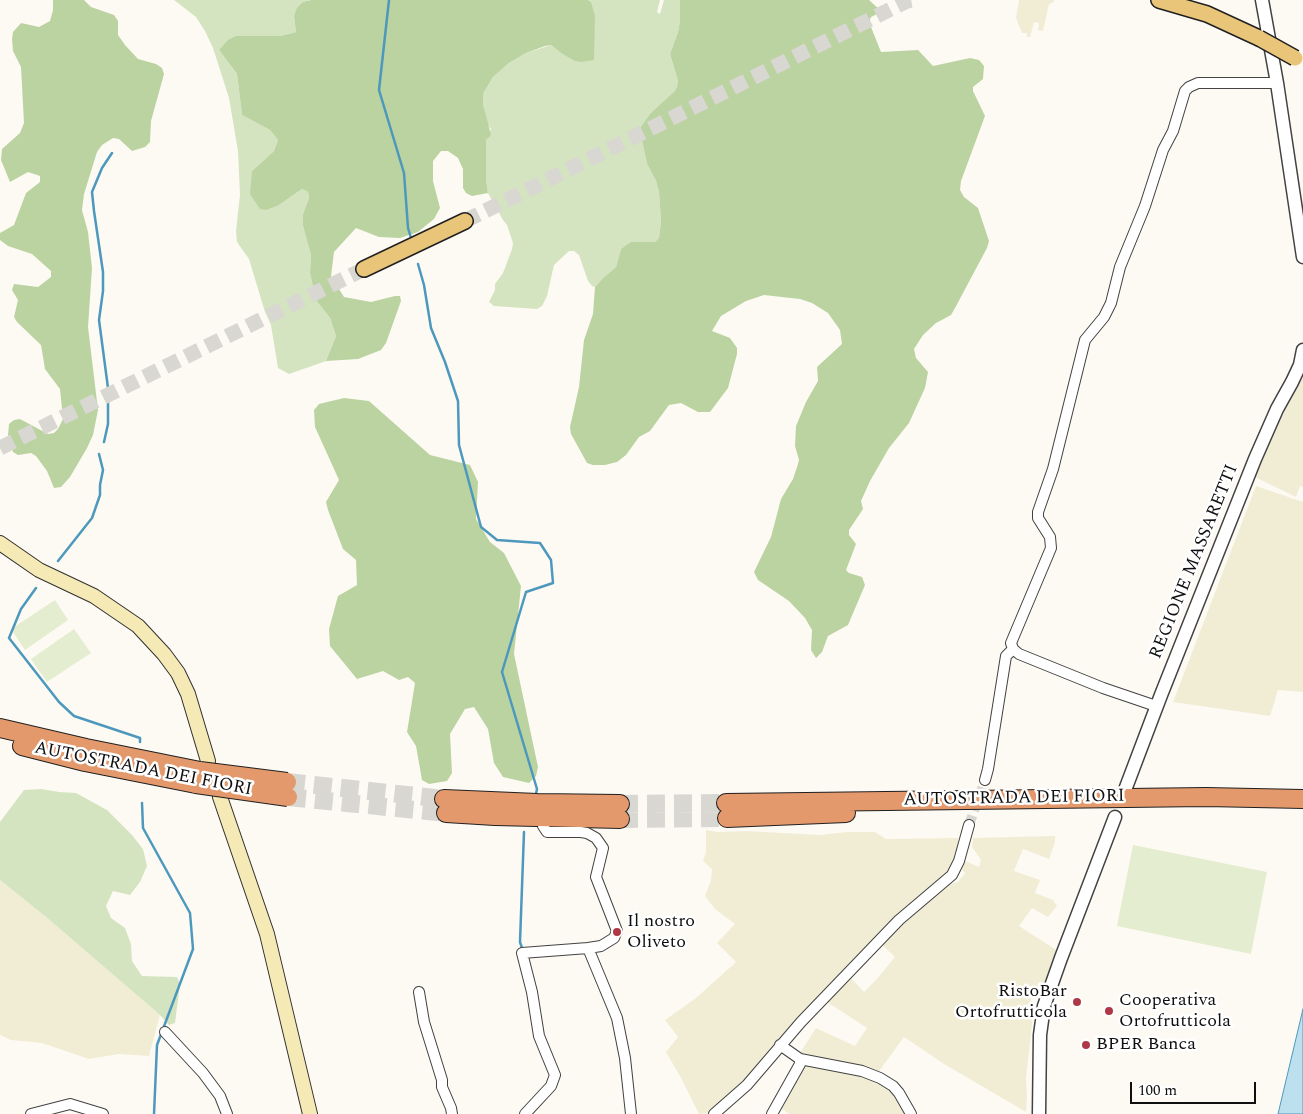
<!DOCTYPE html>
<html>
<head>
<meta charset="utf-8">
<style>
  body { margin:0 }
  #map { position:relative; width:1303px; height:1114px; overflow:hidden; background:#fdfaf3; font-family:Spectral,serif }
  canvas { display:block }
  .scale { position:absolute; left:1130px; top:1082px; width:126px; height:22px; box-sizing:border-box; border:2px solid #0f0f0f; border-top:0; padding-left:6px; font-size:15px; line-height:18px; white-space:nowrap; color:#0f0f0f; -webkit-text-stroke:4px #fff; paint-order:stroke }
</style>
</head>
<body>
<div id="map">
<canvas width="1303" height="1114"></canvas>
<div class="scale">100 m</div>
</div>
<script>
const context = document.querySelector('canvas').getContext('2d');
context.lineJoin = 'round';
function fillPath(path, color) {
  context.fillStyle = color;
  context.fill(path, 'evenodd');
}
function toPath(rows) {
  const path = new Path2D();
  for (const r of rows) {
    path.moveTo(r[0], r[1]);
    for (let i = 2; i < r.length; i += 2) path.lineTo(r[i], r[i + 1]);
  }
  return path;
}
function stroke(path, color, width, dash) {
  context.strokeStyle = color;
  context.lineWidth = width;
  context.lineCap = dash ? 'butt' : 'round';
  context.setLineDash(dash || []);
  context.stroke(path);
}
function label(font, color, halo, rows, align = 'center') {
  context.font = font + ' Spectral,serif';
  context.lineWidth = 5;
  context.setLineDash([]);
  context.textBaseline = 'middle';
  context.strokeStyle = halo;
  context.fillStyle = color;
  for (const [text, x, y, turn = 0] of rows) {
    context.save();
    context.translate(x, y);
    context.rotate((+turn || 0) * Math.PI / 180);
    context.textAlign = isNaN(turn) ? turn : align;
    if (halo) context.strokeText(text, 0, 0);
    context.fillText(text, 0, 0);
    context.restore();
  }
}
fillPath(toPath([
  [1019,0,1054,0,1054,2,1049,4,1043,31,1038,30,1039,23,1034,22,1030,37,1027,37,1027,33,1022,33,1016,18],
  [1303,376,1303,487,1300,486,1296,497,1255,477,1282,413],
  [1256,486,1303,502,1303,692,1278,690,1270,716,1173,702],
  [706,830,718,832,746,831,820,835,847,832,875,832,886,839,958,838,958,851,954,862,948,874,775,1042,751,1073,749,1078,710,1113,699,1114,681,1078,666,1052,678,1037,665,1020,696,998,736,962,717,943,735,924,715,909,705,896,711,880,712,869,703,861,706,852],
  [1055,836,1055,842,1049,859,1023,849,1014,871,1040,880,1035,893,1053,900,1057,906,1048,917,1032,908,1019,926,1058,951,1042,993,1030,994,1033,1016,1026,1078,1027,1097,1026,1112,944,1064,904,1037,877,1074,809,1058,800,1053,816,1028,855,1046,867,1028,824,1000,849,976,864,992,876,980,895,957,881,944,907,916,951,884,958,882,965,873,959,866,963,860,979,867,981,860,972,847,973,838],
  [0,880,46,917,160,1015,149,1056,119,1054,89,1059,42,1043,11,1040,0,1035],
  [807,1062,864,1074,889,1086,908,1114,789,1114,782,1109]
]), '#f1edd5');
fillPath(toPath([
  [174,0,311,0,303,2,294,16,296,32,280,36,236,36,219,50,237,74,242,115,270,130,278,140,274,151,252,171,279,205,302,189,308,192,309,198,303,214,303,226,311,255,310,273,316,300,330,318,336,336,326,361,289,374,278,368,271,325,265,312,249,259,237,242,236,231,240,195,238,151,229,98,213,48,205,31,196,17],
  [588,0,660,0,657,12,660,14,664,0,680,0,680,21,678,32,670,54,678,81,677,87,643,145,647,164,656,181,659,192,661,221,659,238,655,242,631,242,626,245,621,249,616,267,603,278,595,287,592,286,588,281,579,255,574,251,569,251,554,265,547,296,542,306,537,309,494,306,489,302,495,290,495,284,503,273,512,249,513,243,507,225,503,220,488,193,486,179,486,140,491,129,487,124,483,104,483,94,493,77,509,63,526,53,551,45,561,53,591,2],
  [41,789,59,792,76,793,107,810,132,835,143,849,147,866,140,882,130,895,113,891,106,906,111,918,125,928,131,944,132,961,142,976,177,977,180,984,175,1023,169,1025,160,1015,46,917,0,880,0,822,24,790]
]), '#d5e4c0');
fillPath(toPath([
  [53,0,84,0,91,7,114,15,118,21,118,35,125,45,138,59,156,64,162,68,164,74,151,121,150,142,145,147,132,151,119,139,113,138,102,145,97,152,84,194,82,210,88,232,92,268,88,327,98,410,93,435,87,448,70,477,61,487,54,488,47,471,36,456,31,453,18,455,13,452,8,435,9,424,14,420,20,419,48,434,54,433,58,429,63,419,60,389,45,369,41,345,17,322,14,317,18,300,12,290,14,284,38,287,51,277,51,271,32,254,8,246,0,240,0,233,14,225,26,193,40,182,40,176,28,172,10,182,1,160,2,149,20,133,24,123,21,67,13,51,12,39,13,32,21,23,39,27,50,21,53,10],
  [311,0,588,0,591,2,595,16,594,60,581,62,575,61,561,53,551,45,545,46,526,53,509,63,493,77,483,94,483,104,491,135,486,140,486,179,488,193,472,196,466,193,463,188,463,169,458,158,448,151,441,151,433,161,433,181,440,208,434,219,418,232,400,238,379,237,356,228,334,252,331,276,344,297,371,302,395,296,400,296,401,301,386,343,381,350,358,359,326,361,336,336,330,318,316,300,310,273,311,255,303,226,303,214,309,198,308,192,302,189,279,205,266,210,260,209,250,194,252,171,274,151,278,140,270,130,242,115,237,74,219,50,228,40,236,36,280,36,296,32,294,16,297,8,303,2],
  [680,0,869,0,880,10,879,13,871,17,869,22,881,52,918,50,933,66,970,58,979,60,984,66,983,79,973,87,973,91,985,116,961,181,960,190,964,197,978,208,989,241,987,248,955,308,951,315,936,323,923,335,914,349,916,358,928,372,925,388,909,423,889,448,870,481,861,501,863,509,849,530,849,535,856,544,846,570,849,573,862,577,865,585,848,625,828,636,822,652,816,658,811,650,812,630,805,618,789,601,758,580,754,572,771,537,781,499,793,479,798,464,799,460,795,446,796,426,806,402,818,381,817,367,842,344,840,330,828,313,812,303,800,299,764,295,746,301,721,316,712,331,730,338,737,348,737,354,728,388,710,412,698,412,681,403,669,405,650,431,639,437,626,455,617,462,605,465,593,465,587,463,571,434,570,427,579,387,584,340,593,314,595,287,603,278,616,267,621,249,626,245,631,242,655,242,659,238,661,221,659,192,656,181,647,164,643,145,641,127,651,113,674,92,677,87,678,81,670,54,678,32,680,21],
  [344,398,369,401,430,455,470,465,478,482,476,519,490,542,504,553,521,586,514,654,538,767,536,776,529,783,503,777,494,763,488,729,474,707,465,709,450,734,452,773,447,781,429,784,422,780,416,746,407,732,415,683,408,677,399,680,383,671,357,679,330,646,329,629,338,596,357,585,356,560,343,549,328,510,326,502,339,480,315,427,314,410,319,404]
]), '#bbd3a1');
fillPath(toPath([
  [55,600,68,620,25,650,11,629],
  [74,629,91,653,47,682,31,659],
  [1133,845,1267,872,1251,954,1117,926]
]), '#e5edd0');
const water = toPath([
  [1303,1009,1303,1114,1278,1114,1303,1009]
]);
fillPath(water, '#bde0ef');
stroke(water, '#4d98bd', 1);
stroke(toPath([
  [389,0,379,90,404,173,408,228,411,238],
  [418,264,424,285,431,328,445,362,458,401,459,445,481,527,497,540,540,543,551,560,553,583,526,592,502,672,537,789,536,794],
  [104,442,108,424,108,388,99,320,103,291,103,272,94,211,92,192,102,168,112,153],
  [58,561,92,518,100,495,100,485,103,470,99,454],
  [36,588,21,609,9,638,59,702,74,716,140,738,140,742],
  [142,803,143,828,190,913,193,949,157,1045,154,1114],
  [522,948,520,942,524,832]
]), '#4d98bd', 2.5);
stroke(toPath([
  [969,825,985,780]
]), '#d9d7d1', 10, [10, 5]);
stroke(toPath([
  [465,221,907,1,913,0],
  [0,448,364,269]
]), '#d9d7d1', 15, [15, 8]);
stroke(toPath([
  [287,782,444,799],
  [288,797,446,813],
  [620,804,726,803],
  [620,819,727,818]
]), '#d9d7d1', 18, [18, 9]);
const minor = toPath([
  [1156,706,1103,688,1019,654,1013,649,1011,643,1051,548,1050,537,1038,518,1038,512,1053,469,1085,340,1104,317,1111,303,1120,267,1145,206,1163,150,1173,131,1185,91,1189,87,1198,83,1277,83],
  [985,780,988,769,1006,656,1013,649],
  [543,826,547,832,581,832,587,833,596,838,603,848,596,877,617,931,614,938,601,946,588,948],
  [419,992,424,1022,442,1080,442,1087,451,1108,452,1114],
  [165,1032,203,1073,220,1096,227,1114],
  [800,1059,862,1071,880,1078,893,1086,899,1093,911,1114],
  [31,1114,70,1104,103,1114],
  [525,1114,551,1086,555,1075,539,1036,532,992,522,953,588,948,617,1018,625,1058,631,1114],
  [714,1114,747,1085,801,1022,899,920,952,875,959,861,969,825],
  [772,1114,800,1064,800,1059,780,1045]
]);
const tertiary = toPath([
  [1262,0,1277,83,1303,257],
  [1125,790,1161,695,1255,459,1277,409,1292,382,1300,365,1303,350],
  [1039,1114,1040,1035,1044,1006,1061,958,1115,817]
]);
const secondary = toPath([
  [0,543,39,570,94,596,138,626,164,654,178,673,188,694,208,761],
  [220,797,267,934,310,1114]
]);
const primary = toPath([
  [1159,0,1207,14,1259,38],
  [364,269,465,221]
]);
const motorway = toPath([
  [0,728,86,748,200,771],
  [22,746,85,762,196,784],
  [444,799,537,803,620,804],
  [726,803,1206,797,1303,799],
  [446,813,495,816,620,819],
  [727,818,846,813]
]);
stroke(minor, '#424242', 12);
stroke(tertiary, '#424242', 15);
stroke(secondary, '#313131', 16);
stroke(primary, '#202020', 18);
stroke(motorway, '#202020', 20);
stroke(minor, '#fff', 10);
stroke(tertiary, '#fff', 12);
stroke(secondary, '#f5eab6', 14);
stroke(primary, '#e8c578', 15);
stroke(motorway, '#e3996c', 18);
const primaryBridge = toPath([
  [1259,38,1295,58]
]);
const motorwayBridge = toPath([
  [200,771,287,782],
  [196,784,288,797]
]);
stroke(primaryBridge, '#202020', 18, []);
stroke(motorwayBridge, '#202020', 20, []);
stroke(primaryBridge, '#e8c578', 15);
stroke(motorwayBridge, '#e3996c', 18);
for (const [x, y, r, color] of [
  [617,932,5,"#ae3846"],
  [1077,1002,5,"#ae3846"],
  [1109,1011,5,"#ae3846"],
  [1086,1045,5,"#ae3846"]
]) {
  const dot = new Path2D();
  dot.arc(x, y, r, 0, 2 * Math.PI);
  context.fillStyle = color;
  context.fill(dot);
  stroke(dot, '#fff', 2);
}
label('18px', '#0f0f0f', '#fff', [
  ["REGIONE MASSARETTI",1195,562,-68],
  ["AUTOSTRADA DEI FIORI",143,770,11],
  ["AUTOSTRADA DEI FIORI",1014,799,-1]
]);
label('18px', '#0f0f0f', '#fff', [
  ["Il nostro",627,922],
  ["Oliveto",627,943],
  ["RistoBar",1067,992,"right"],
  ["Ortofrutticola",1067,1013,"right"],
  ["Cooperativa",1119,1001],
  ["Ortofrutticola",1119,1022],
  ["BPER Banca",1096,1045]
], 'left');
</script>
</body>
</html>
